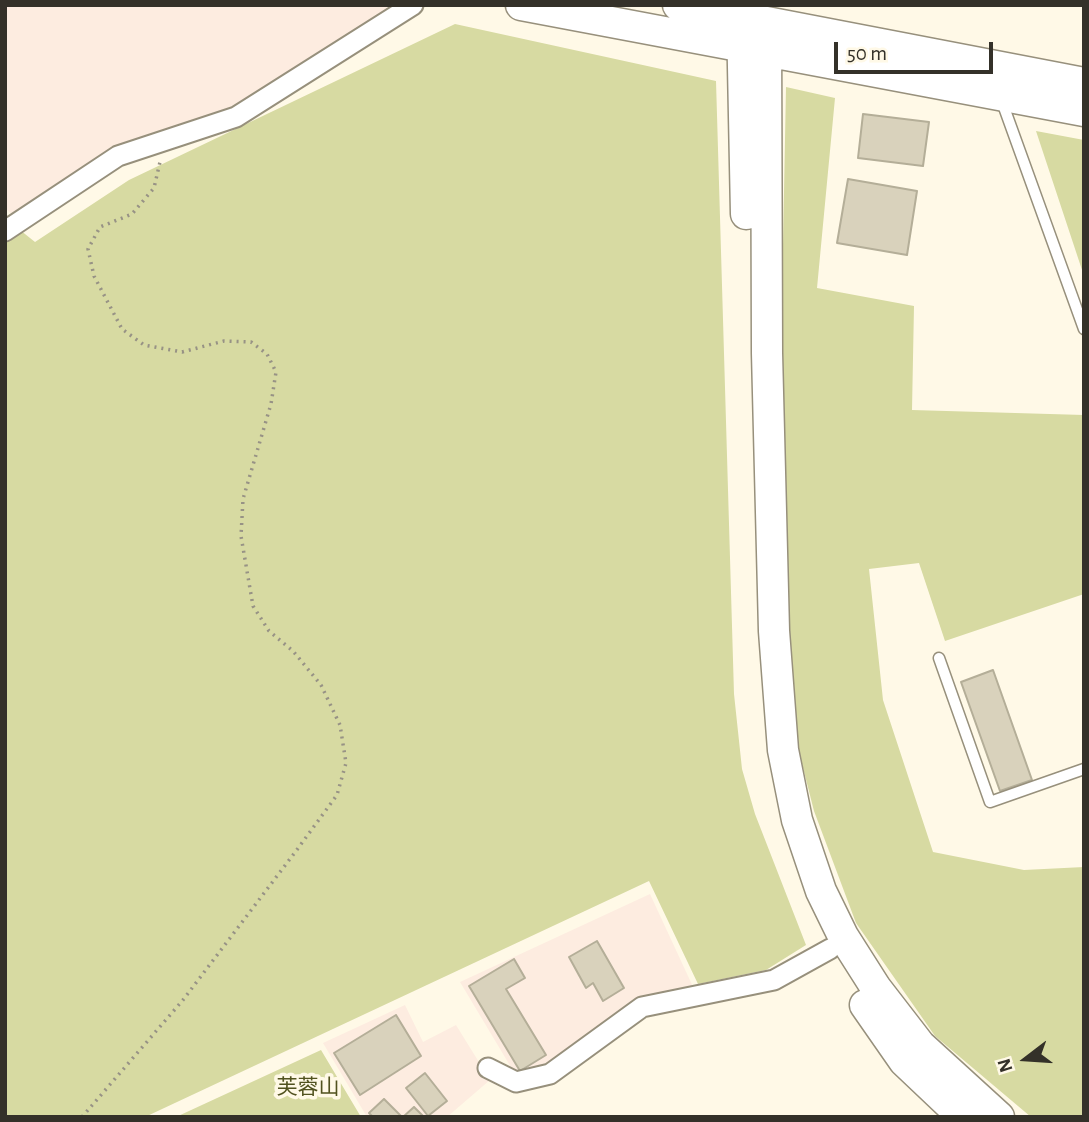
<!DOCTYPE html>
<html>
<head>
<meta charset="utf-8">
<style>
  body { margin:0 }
  #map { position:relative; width:1089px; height:1122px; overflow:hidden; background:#fff9e7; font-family:"Alegreya Sans",sans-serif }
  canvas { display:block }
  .frame { position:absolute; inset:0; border:7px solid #343129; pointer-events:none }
  .north { position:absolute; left:991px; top:1024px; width:70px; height:70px; -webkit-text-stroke:5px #fff9e7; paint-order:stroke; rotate:253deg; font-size:19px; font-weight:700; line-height:28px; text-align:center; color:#343129 }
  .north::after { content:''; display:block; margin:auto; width:24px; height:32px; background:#343129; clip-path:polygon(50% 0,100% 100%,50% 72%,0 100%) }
  .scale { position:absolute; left:834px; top:42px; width:159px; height:32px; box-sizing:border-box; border:4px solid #343129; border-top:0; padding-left:9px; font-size:21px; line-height:24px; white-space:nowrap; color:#343129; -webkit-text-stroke:5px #fff9e7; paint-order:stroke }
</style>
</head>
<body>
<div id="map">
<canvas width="1089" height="1122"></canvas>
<div class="frame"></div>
<div class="north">N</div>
<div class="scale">50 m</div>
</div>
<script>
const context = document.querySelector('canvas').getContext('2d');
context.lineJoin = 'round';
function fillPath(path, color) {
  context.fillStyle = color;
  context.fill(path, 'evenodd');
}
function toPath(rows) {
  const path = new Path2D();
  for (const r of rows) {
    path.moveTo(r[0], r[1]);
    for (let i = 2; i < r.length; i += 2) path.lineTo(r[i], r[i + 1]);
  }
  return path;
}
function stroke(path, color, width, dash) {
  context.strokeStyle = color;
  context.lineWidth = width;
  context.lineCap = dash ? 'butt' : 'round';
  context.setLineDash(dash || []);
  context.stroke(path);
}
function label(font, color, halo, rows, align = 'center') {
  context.font = font + ' "Alegreya Sans","Noto Sans SC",sans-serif';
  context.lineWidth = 7;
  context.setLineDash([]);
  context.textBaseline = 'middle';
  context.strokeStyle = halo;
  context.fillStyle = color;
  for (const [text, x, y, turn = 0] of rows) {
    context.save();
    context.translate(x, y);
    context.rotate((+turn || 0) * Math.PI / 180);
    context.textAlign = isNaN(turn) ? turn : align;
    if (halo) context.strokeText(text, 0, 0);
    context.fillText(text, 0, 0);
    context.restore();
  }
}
fillPath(toPath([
  [5,5,403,5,233,111,13,215,5,208],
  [650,894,694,989,547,1066,515,1074,460,982],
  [405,1005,423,1042,456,1025,490,1080,447,1117,367,1117,323,1043]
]), '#fdece0');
fillPath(toPath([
  [455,24,716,81,734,694,742,769,755,814,806,945,766,970,698,984,649,881,145,1117,5,1117,5,218,35,242,129,180],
  [786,87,835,98,817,288,914,306,912,410,1084,415,1084,594,945,641,919,563,869,569,883,700,933,852,1024,870,1084,867,1084,1117,1031,1117,935,1036,856,923,814,811,797,744,788,628,781,350],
  [1036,131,1084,140,1084,273,1083,273],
  [321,1050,361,1117,176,1117]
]), '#d7daa2');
const building = toPath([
  [863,114,929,122,923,166,858,158,863,114],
  [848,179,917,191,907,255,837,243,848,179],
  [993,670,1032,780,1000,791,961,682,993,670],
  [597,941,624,988,603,1001,593,983,586,988,569,957,597,941],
  [514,959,525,978,506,989,546,1055,520,1071,469,986,514,959],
  [396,1015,421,1056,360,1095,334,1053,396,1015],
  [425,1073,447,1101,428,1116,406,1088,425,1073],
  [384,1099,402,1117,373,1117,369,1113,384,1099],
  [414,1107,424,1117,403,1117,414,1107]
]);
fillPath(building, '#d9d2bc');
stroke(building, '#b4ae98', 2);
const lane = toPath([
  [1001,99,1084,329],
  [939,658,990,802,1084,769]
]);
const street = toPath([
  [5,231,118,156,236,117,413,5],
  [488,1068,516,1082,550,1074,642,1007,774,980,830,949]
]);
const primary = toPath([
  [521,5,1084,111],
  [678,5,1084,83],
  [742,18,746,214],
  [766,24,767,353,774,631,783,750,797,820,821,891,843,936,876,988,920,1045,999,1117],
  [865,1005,904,1061,963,1117]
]);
stroke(lane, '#97907c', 13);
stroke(street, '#97907c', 23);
stroke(primary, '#97907c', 33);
stroke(toPath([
  [82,1117,183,1000,296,851,337,795,346,763,340,725,321,685,293,651,269,631,253,606,241,536,243,499,271,404,276,372,267,354,251,342,224,341,182,352,144,345,122,329,94,276,88,249,100,227,132,214,154,188,160,162]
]), '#979285', 3.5, [2, 5]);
stroke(lane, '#fff', 10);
stroke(street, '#fff', 19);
stroke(primary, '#fff', 30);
label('21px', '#51521f', '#fff9e7', [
  ["芙蓉山",308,1088]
]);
</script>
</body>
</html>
